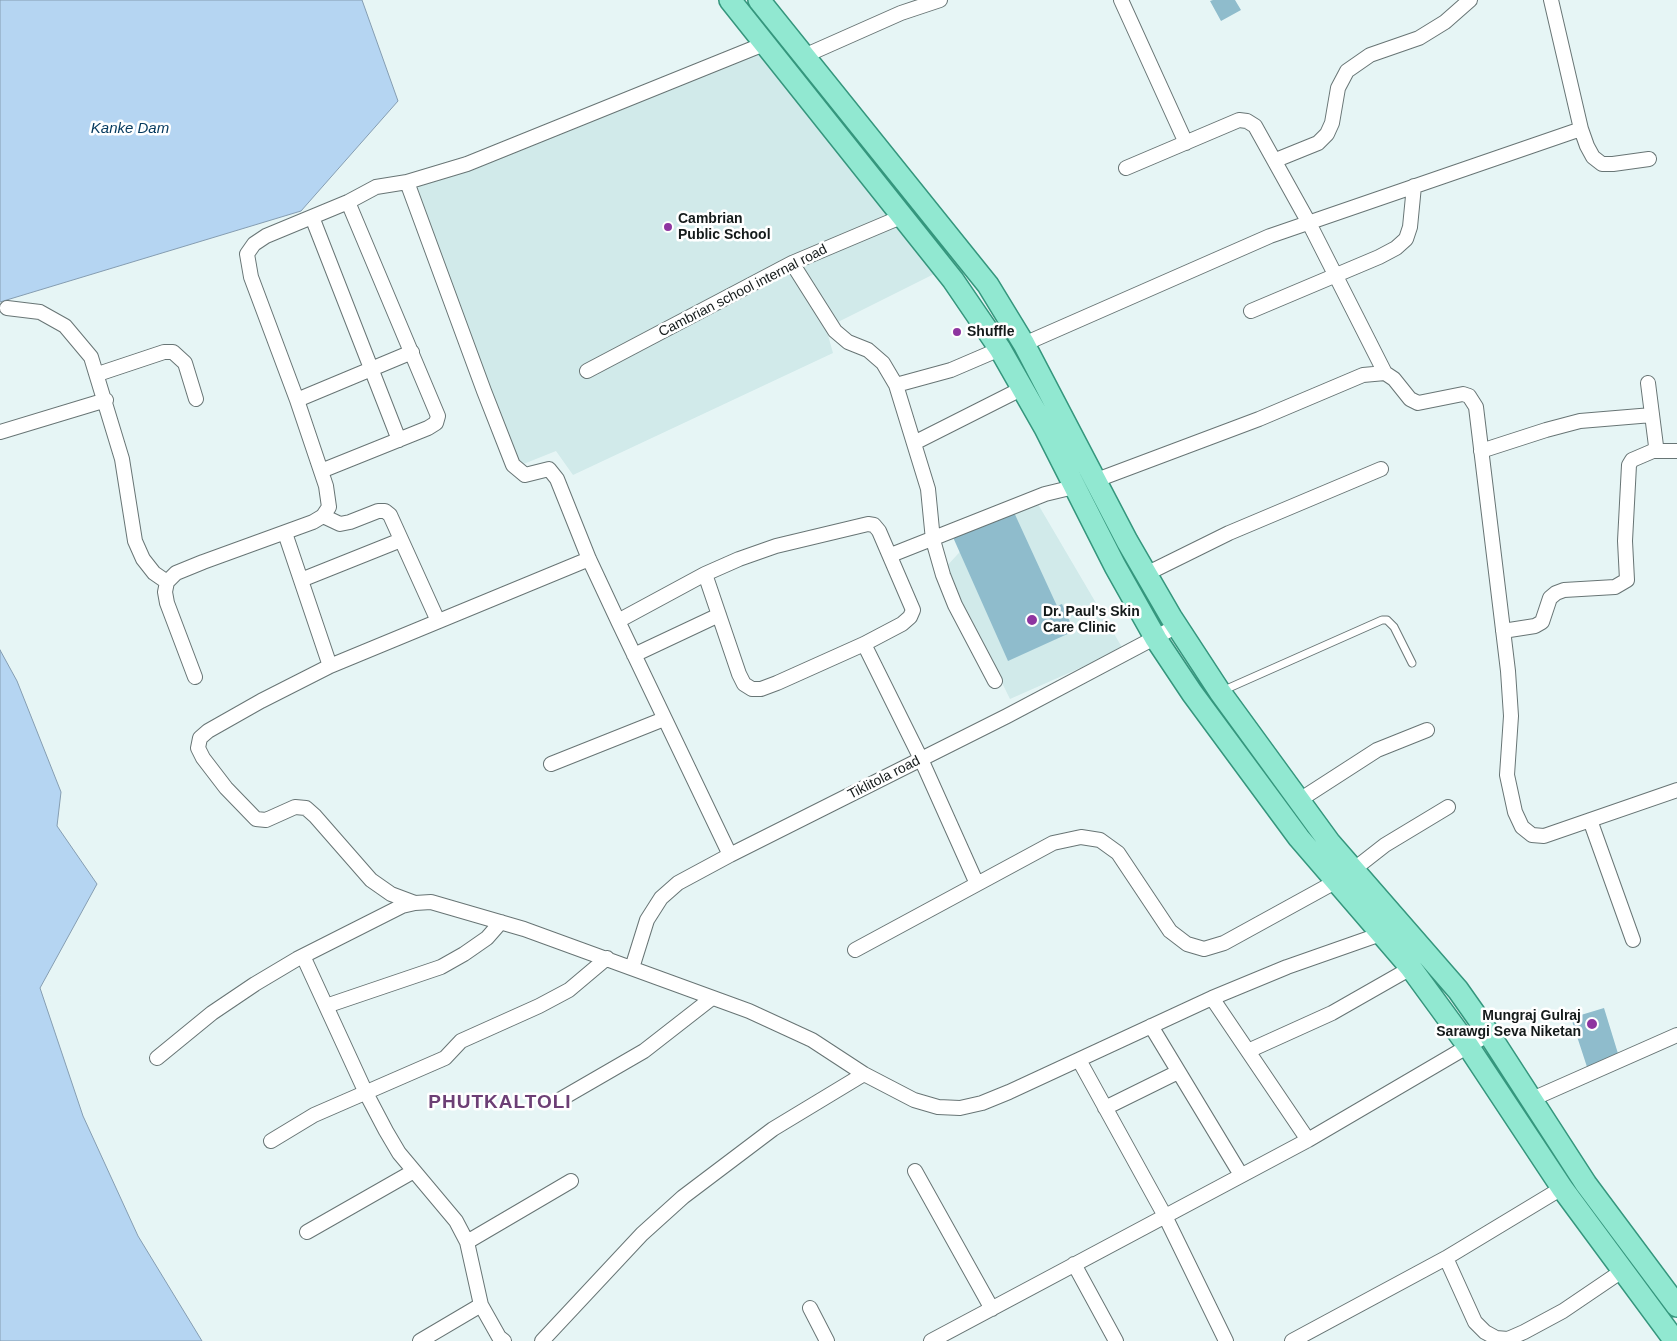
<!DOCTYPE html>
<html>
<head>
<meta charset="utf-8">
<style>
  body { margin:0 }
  canvas { display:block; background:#e6f5f5 }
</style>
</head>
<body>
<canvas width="1677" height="1341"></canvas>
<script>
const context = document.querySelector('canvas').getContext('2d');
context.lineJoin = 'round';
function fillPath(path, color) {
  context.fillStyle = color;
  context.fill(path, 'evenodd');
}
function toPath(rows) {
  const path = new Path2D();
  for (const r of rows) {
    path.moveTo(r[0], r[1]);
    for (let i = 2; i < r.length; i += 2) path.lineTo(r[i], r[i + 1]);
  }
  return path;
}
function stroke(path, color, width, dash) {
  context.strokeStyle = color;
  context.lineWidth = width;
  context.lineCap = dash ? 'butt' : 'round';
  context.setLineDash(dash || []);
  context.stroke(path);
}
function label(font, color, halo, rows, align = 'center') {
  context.font = font + ' Arial,sans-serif';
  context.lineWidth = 5;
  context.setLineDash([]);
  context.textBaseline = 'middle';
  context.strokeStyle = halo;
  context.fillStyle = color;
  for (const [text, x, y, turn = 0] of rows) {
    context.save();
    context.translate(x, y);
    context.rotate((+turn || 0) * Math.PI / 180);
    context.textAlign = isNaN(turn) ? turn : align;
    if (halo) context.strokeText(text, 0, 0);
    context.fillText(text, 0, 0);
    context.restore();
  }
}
fillPath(toPath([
  [754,48,835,137,942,270,826,328,833,353,573,475,556,451,516,467,412,183],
  [1032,494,1123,649,1010,699,945,568,1002,506]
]), '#d1eaea');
const water = toPath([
  [0,0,362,0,398,101,301,211,0,302,0,0],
  [0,650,17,681,61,792,57,826,97,884,40,988,83,1116,138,1236,202,1341,0,1341,0,650]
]);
fillPath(water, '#b5d5f2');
stroke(water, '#859db1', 1);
fillPath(toPath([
  [1213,0,1235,0,1241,10,1221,21,1210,1],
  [1012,508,1057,606,1062,604,1074,631,1008,661,952,535],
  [1604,1008,1620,1060,1588,1070,1571,1018]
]), '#8fbccc');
const service = toPath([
  [1222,691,1382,620,1387,620,1394,627,1412,663]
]);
const minor = toPath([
  [1121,0,1186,143],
  [1551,0,1581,129,1587,146,1593,157,1602,164,1613,164,1649,159],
  [804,56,901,13,940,0],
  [1276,160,1318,143,1327,134,1332,123,1338,88,1347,71,1370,55,1419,38,1445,22,1470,0],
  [1126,168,1239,120,1247,121,1255,126,1309,223,1385,373],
  [407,182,484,391,513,465,525,475,549,469,557,479,589,559,618,621,730,855],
  [312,217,399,440],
  [792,263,835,331,848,342,868,350,883,363,896,385,928,489,933,540,943,575,955,605,995,681],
  [7,308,40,312,65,326,91,357,122,459,135,541,143,559,154,573,167,582],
  [1251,311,1379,257,1396,248,1406,239,1410,227,1414,186],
  [1024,344,1270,236,1581,129],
  [587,371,792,263,901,217],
  [98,374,164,352,173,352,185,363,196,399],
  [896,385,951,370,1000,349],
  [297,400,412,352],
  [0,432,106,400],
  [914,443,1023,388],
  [1481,451,1546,430,1580,421,1652,415],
  [1653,451,1677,451],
  [321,471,428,428,436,423,438,416,348,202],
  [1094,481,1259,419,1363,375,1385,373,1394,379,1410,399,1418,403,1463,394,1469,396,1476,407,1508,671,1511,716,1507,775,1515,812,1522,827,1532,835,1544,836,1677,790],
  [323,516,340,524,350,522,378,511,385,511,390,515,438,621],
  [285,533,330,666],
  [891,555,1045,494,1074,487],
  [1146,574,1229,533,1381,469],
  [301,580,401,540],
  [618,621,705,574,739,559,776,546,868,524,874,525,879,531,913,610,910,617,902,624,864,644,777,683,761,689,752,689,744,684,739,674,705,574],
  [1503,631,1535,626,1542,622,1550,598,1556,593,1564,590,1615,587,1627,580,1625,541,1629,465,1632,460,1653,451,1656,446,1648,383],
  [864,644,921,759,977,884],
  [634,655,719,615],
  [195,677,167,603,165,592,167,582,176,573,203,562,313,522,323,516,329,507,326,486,297,400,251,277,247,254,254,244,266,236,348,202,376,187,407,182,467,164,764,44],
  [551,764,664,719],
  [1298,801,1377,750,1427,730],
  [1590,820,1633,940],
  [1353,870,1385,845,1448,807],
  [415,903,391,894,371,880,315,816,306,808,295,807,266,820,256,819,226,788,203,758,198,748,200,738,208,731,261,701,330,666,589,559],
  [855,950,1053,843,1081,837,1100,840,1118,853,1170,931,1187,944,1204,949,1224,943,1335,882],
  [303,956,366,1093,386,1131,399,1153,456,1221,467,1242,481,1305,499,1337,504,1341],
  [632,968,647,920,661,898,678,883,730,855,1007,716,1177,626],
  [1212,998,1308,1140],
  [326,1006,441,967,464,954,487,938,501,922],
  [1151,1026,1241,1175],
  [1248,1051,1332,1013,1411,968],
  [157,1058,212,1013,255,984,297,959,402,906,415,903,431,902,524,929,749,1011,812,1040,864,1074,914,1100,938,1107,960,1108,982,1103,1009,1092,1212,998,1287,967,1381,934],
  [1079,1060,1165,1216,1226,1341],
  [561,1099,644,1051,712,998],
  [1530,1100,1677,1035],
  [1105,1108,1178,1072],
  [271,1141,314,1115,445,1058,461,1041,539,1006,569,990,607,958],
  [915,1171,992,1309],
  [307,1232,414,1171],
  [467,1242,571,1181],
  [1446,1258,1475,1322,1485,1332,1496,1338,1508,1339,1524,1332,1563,1311,1622,1271],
  [1074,1264,1116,1341],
  [810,1308,827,1341],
  [420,1341,481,1305],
  [542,1341,642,1234,683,1197,773,1129,864,1074],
  [931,1341,1308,1140,1489,1034],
  [1292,1341,1446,1258,1562,1188]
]);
const primary = toPath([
  [730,0,953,280,1000,349,1045,428,1115,566,1156,639,1192,693,1299,838,1411,968,1468,1046,1562,1188,1675,1341],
  [759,0,988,285,1024,344,1127,541,1171,617,1220,692,1330,843,1458,990,1489,1034,1586,1184,1677,1306]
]);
stroke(service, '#687575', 9);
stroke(minor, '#687575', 16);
stroke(primary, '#35967d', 24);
stroke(service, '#fff', 7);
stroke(minor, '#fff', 14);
stroke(primary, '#91e8d1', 21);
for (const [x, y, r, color] of [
  [668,227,5,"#8e35a0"],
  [957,332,5,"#8e35a0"],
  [1032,620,6,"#8e35a0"],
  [1592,1024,6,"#8e35a0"]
]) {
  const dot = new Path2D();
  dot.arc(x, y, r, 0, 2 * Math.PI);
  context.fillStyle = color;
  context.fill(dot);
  stroke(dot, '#fff', 2);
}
label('bold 14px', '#141a1a', '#fff', [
  ["Cambrian",678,219],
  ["Public School",678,235],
  ["Shuffle",967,332],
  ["Dr. Paul's Skin",1043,612],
  ["Care Clinic",1043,628],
  ["Mungraj Gulraj",1581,1016,"right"],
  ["Sarawgi Seva Niketan",1581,1032,"right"]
], 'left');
label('14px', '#141a1a', '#fff', [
  ["Cambrian school internal road",743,291,-27],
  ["Tiklitola road",884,778,-27]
]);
label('italic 15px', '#04395e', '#fff', [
  ["Kanke Dam",130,129]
]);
context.letterSpacing = '1px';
label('bold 19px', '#6c3f75', '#fff', [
  ["PHUTKALTOLI",500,1103]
]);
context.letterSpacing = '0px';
</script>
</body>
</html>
